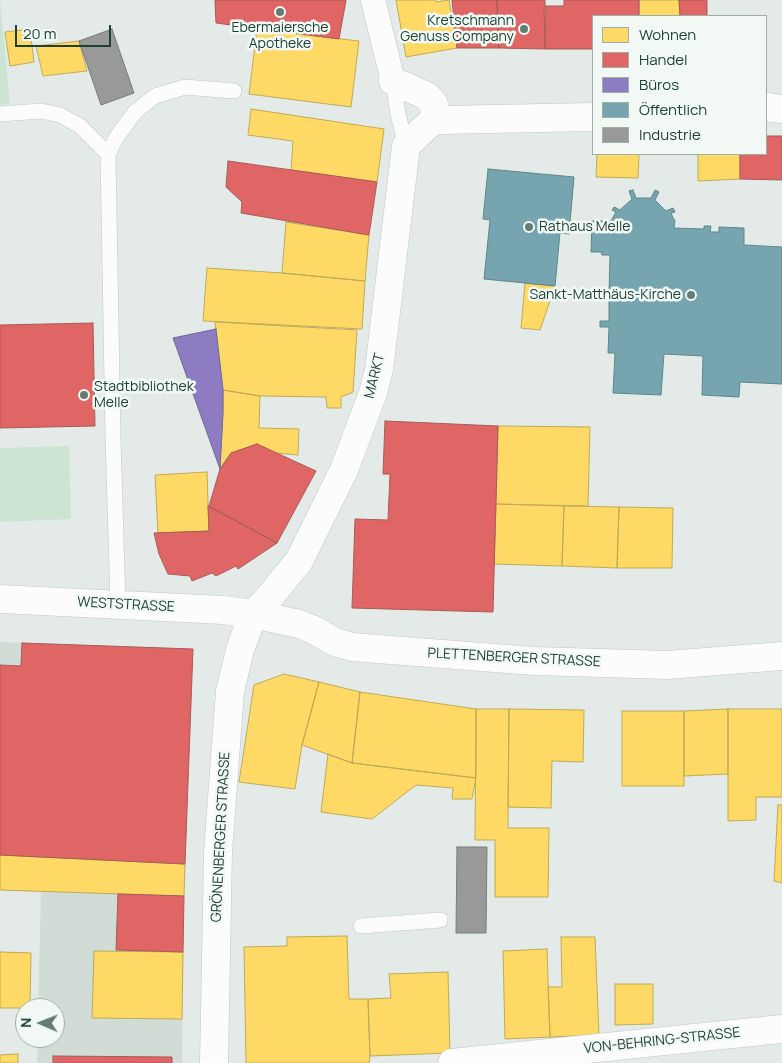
<!DOCTYPE html>
<html>
<head>
<meta charset="utf-8">
<style>
  body { margin:0 }
  #map { position:relative; width:782px; height:1063px; overflow:hidden; background:#e4eae7; font-family:Manrope,sans-serif }
  canvas { display:block }
  .legend { position:absolute; left:592px; top:15px; width:175px; height:140px; box-sizing:border-box; background:#f2f9f5; border:1px solid #9eafa8; margin:0; padding:6px 9px; list-style:none; font-size:15px; color:#1f4035 }
  .legend li { display:flex; align-items:center; gap:10px; height:25px }
  .legend b { width:25px; border:1px solid #9eafa8 }
  .north { position:absolute; left:15px; top:998px; width:50px; height:50px; box-sizing:border-box; background:#f2f9f5; border:1px solid #9eafa8; border-radius:50%; rotate:271deg; font-size:14px; font-weight:700; line-height:20px; text-align:center; color:#1f4035 }
  .north::after { content:''; display:block; margin:auto; width:18px; height:22px; background:#647c73; clip-path:polygon(50% 0,100% 100%,50% 72%,0 100%) }
  .scale { position:absolute; left:15px; top:25px; width:96px; height:22px; box-sizing:border-box; border:2px solid #1f4035; border-top:0; padding-left:6px; font-size:15px; line-height:18px; white-space:nowrap; color:#1f4035; -webkit-text-stroke:4px #f2f9f5; paint-order:stroke }
</style>
</head>
<body>
<div id="map">
<canvas width="782" height="1063"></canvas>
<ul class="legend">
<li><b style="height:14px;background:#ffd966"></b>Wohnen</li>
<li><b style="height:14px;background:#e06666"></b>Handel</li>
<li><b style="height:14px;background:#8e7cc3"></b>Büros</li>
<li><b style="height:14px;background:#76a5af"></b>Öffentlich</li>
<li><b style="height:14px;background:#999"></b>Industrie</li>
</ul>
<div class="north">N</div>
<div class="scale">20 m</div>
</div>
<script>
const context = document.querySelector('canvas').getContext('2d');
context.lineJoin = 'round';
function fillPath(path, color) {
  context.fillStyle = color;
  context.fill(path, 'evenodd');
}
function toPath(rows) {
  const path = new Path2D();
  for (const r of rows) {
    path.moveTo(r[0], r[1]);
    for (let i = 2; i < r.length; i += 2) path.lineTo(r[i], r[i + 1]);
  }
  return path;
}
function stroke(path, color, width, dash) {
  context.strokeStyle = color;
  context.lineWidth = width;
  context.lineCap = dash ? 'butt' : 'round';
  context.setLineDash(dash || []);
  context.stroke(path);
}
function label(font, color, halo, rows, align = 'center') {
  context.font = font + ' Manrope,sans-serif';
  context.lineWidth = 5;
  context.setLineDash([]);
  context.textBaseline = 'middle';
  context.strokeStyle = halo;
  context.fillStyle = color;
  for (const [text, x, y, turn = 0] of rows) {
    context.save();
    context.translate(x, y);
    context.rotate((+turn || 0) * Math.PI / 180);
    context.textAlign = isNaN(turn) ? turn : align;
    if (halo) context.strokeText(text, 0, 0);
    context.fillText(text, 0, 0);
    context.restore();
  }
}
fillPath(toPath([
  [0,642,193,649,184,896,182,1063,37,1063,38,1038,55,1038,55,1008,38,1008,41,892,0,890]
]), '#d1dcd7');
fillPath(toPath([
  [0,0,10,104,0,105],
  [69,446,71,519,0,522,0,448]
]), '#cbe5d2');
const homes = toPath([
  [396,0,436,0,436,2,449,0,457,48,406,57,396,0],
  [639,0,679,0,680,16,639,16,639,0],
  [30,29,34,62,10,66,5,32,30,29],
  [257,29,359,41,351,107,249,94,257,29],
  [79,41,87,71,43,76,36,46,79,41],
  [251,109,384,129,377,182,291,170,293,141,248,135,251,109],
  [597,154,639,154,638,178,596,177,597,154],
  [698,154,740,154,740,179,698,181,698,154],
  [286,222,369,235,365,281,282,273,286,222],
  [207,268,282,273,365,281,362,329,203,321,207,268],
  [525,283,555,286,540,330,521,328,525,283],
  [215,322,357,330,353,392,341,397,341,408,327,408,326,397,260,396,223,390,215,322],
  [223,390,260,396,259,428,299,429,298,455,276,453,257,444,231,453,220,469,223,412,223,390],
  [498,426,590,427,588,506,496,504,498,426],
  [207,472,209,531,158,533,155,475,207,472],
  [496,504,564,506,562,566,494,564,496,504],
  [564,506,619,507,617,568,562,566,564,506],
  [619,507,673,508,672,568,617,568,619,507],
  [284,674,319,682,302,745,295,789,239,782,254,685,284,674],
  [319,682,360,692,352,763,302,745,319,682],
  [360,692,476,709,476,778,352,763,360,692],
  [476,709,509,709,508,828,549,828,548,897,495,897,495,840,475,840,476,709],
  [509,709,584,710,583,762,552,761,551,808,508,807,509,709],
  [728,709,728,774,684,776,684,711,728,709],
  [728,709,782,709,782,797,756,797,756,820,728,821,728,709],
  [622,711,684,711,684,786,622,786,622,711],
  [328,754,352,763,476,778,472,799,452,799,453,788,416,785,372,819,321,812,328,754],
  [778,805,782,805,782,883,774,881,778,805],
  [0,855,185,864,184,896,0,890,0,855],
  [347,936,349,999,368,999,370,1056,369,1063,246,1063,244,947,287,946,287,937,347,936],
  [561,937,595,937,599,1035,550,1037,548,987,562,987,561,937],
  [547,949,550,1037,505,1039,503,951,547,949],
  [94,951,183,952,182,1019,92,1018,94,951],
  [0,952,31,953,30,1008,0,1008,0,952],
  [448,972,450,1053,370,1056,368,999,391,998,389,974,448,972],
  [615,984,653,984,653,1024,615,1025,615,984],
  [18,1054,18,1063,0,1063,0,1055,18,1054]
]);
fillPath(homes, '#ffd966');
stroke(homes, '#bcab57', 1);
const shops = toPath([
  [215,0,346,0,339,39,216,23,215,0],
  [452,0,497,0,499,48,457,48,452,0],
  [497,0,545,0,545,49,499,48,497,0],
  [564,0,639,0,639,16,593,16,593,49,545,49,544,6,564,6,564,0],
  [679,0,707,0,707,16,680,16,679,0],
  [766,136,782,136,782,180,740,179,740,154,766,154,766,136],
  [228,161,377,182,369,235,241,213,242,202,226,187,228,161],
  [93,323,95,426,0,428,0,325,93,323],
  [385,421,498,426,493,612,352,608,355,519,388,520,390,474,383,474,385,421],
  [257,444,316,471,277,543,209,506,220,469,231,453,257,444],
  [208,506,277,543,238,569,236,566,216,576,212,573,192,581,190,576,168,574,159,554,154,533,209,531,208,506],
  [22,643,193,649,185,864,0,855,0,665,21,666,22,643],
  [118,894,184,896,183,952,116,950,118,894],
  [53,1056,172,1057,172,1063,53,1063,53,1056]
]);
fillPath(shops, '#e06666');
stroke(shops, '#a65b57', 1);
const offices = toPath([
  [216,329,223,390,223,412,220,469,173,338,216,329]
]);
fillPath(offices, '#8e7cc3');
stroke(offices, '#6d6a98', 1);
const public = toPath([
  [488,169,574,177,569,234,560,233,555,286,484,279,490,220,483,219,488,169],
  [633,190,636,198,651,198,655,190,659,192,655,200,666,211,673,208,675,212,671,213,674,220,675,220,674,228,704,229,704,226,711,226,710,232,719,232,719,227,744,228,744,245,782,247,782,384,740,382,739,397,702,395,703,356,664,354,661,395,613,393,615,353,608,353,609,327,600,327,600,321,609,321,609,298,600,297,600,292,609,292,610,255,602,255,601,252,591,252,592,221,611,221,616,212,612,210,614,207,620,210,632,199,629,191,633,190]
]);
fillPath(public, '#76a5af');
stroke(public, '#5c878a', 1);
const industry = toPath([
  [112,29,134,93,101,105,79,41,112,29],
  [457,847,487,847,486,933,456,933,457,847]
]);
fillPath(industry, '#999');
stroke(industry, '#747e7b', 1);
const service = toPath([
  [393,81,398,114,406,146],
  [0,114,41,111,60,115,80,126,108,154],
  [118,605,113,437,108,154,116,138,135,112,155,96,185,87,234,91],
  [361,926,440,920]
]);
const pedestrian = toPath([
  [373,0,393,81]
]);
const minor = toPath([
  [393,81,427,96,434,104,435,121,441,120,593,117],
  [766,107,782,109],
  [0,599,223,610,253,614,299,624,314,630,335,642,352,647,534,661,667,665,782,656],
  [214,1063,218,852,230,691,240,650,253,614,267,600,299,561,344,470,373,393,379,370,406,146,430,123,435,121],
  [452,1063,782,1029]
]);
stroke(service, '#c1c7c4', 16);
stroke(pedestrian, '#c1c7c4', 25);
stroke(minor, '#c1c7c4', 29);
stroke(service, '#fbfcfb', 15);
stroke(pedestrian, '#fbfcfb', 24);
stroke(minor, '#fbfcfb', 28);
for (const [x, y, r, color] of [
  [280,12,5,"#647c73"],
  [524,29,5,"#647c73"],
  [529,227,5,"#647c73"],
  [691,295,5,"#647c73"],
  [84,395,5,"#647c73"]
]) {
  const dot = new Path2D();
  dot.arc(x, y, r, 0, 2 * Math.PI);
  context.fillStyle = color;
  context.fill(dot);
  stroke(dot, '#f2f9f5', 2);
}
label('14px', '#1f4035', '#f2f9f5', [
  ["Kretschmann",514,21],
  ["Genuss Company",514,37],
  ["Ebermaiersche",280,28,"center"],
  ["Apotheke",280,44,"center"],
  ["Rathaus Melle",539,227,"left"],
  ["Sankt-Matthäus-Kirche",681,295],
  ["Stadtbibliothek",94,387,"left"],
  ["Melle",94,403,"left"]
], 'right');
label('14px', '#1f4035', '#f2f9f5', [
  ["MARKT",375,376,-76],
  ["WESTSTRASSE",126,605,3],
  ["PLETTENBERGER STRASSE",514,658,3],
  ["GRÖNENBERGER STRASSE",221,837,-87],
  ["VON-BEHRING-STRASSE",662,1041,-6]
]);
</script>
</body>
</html>
